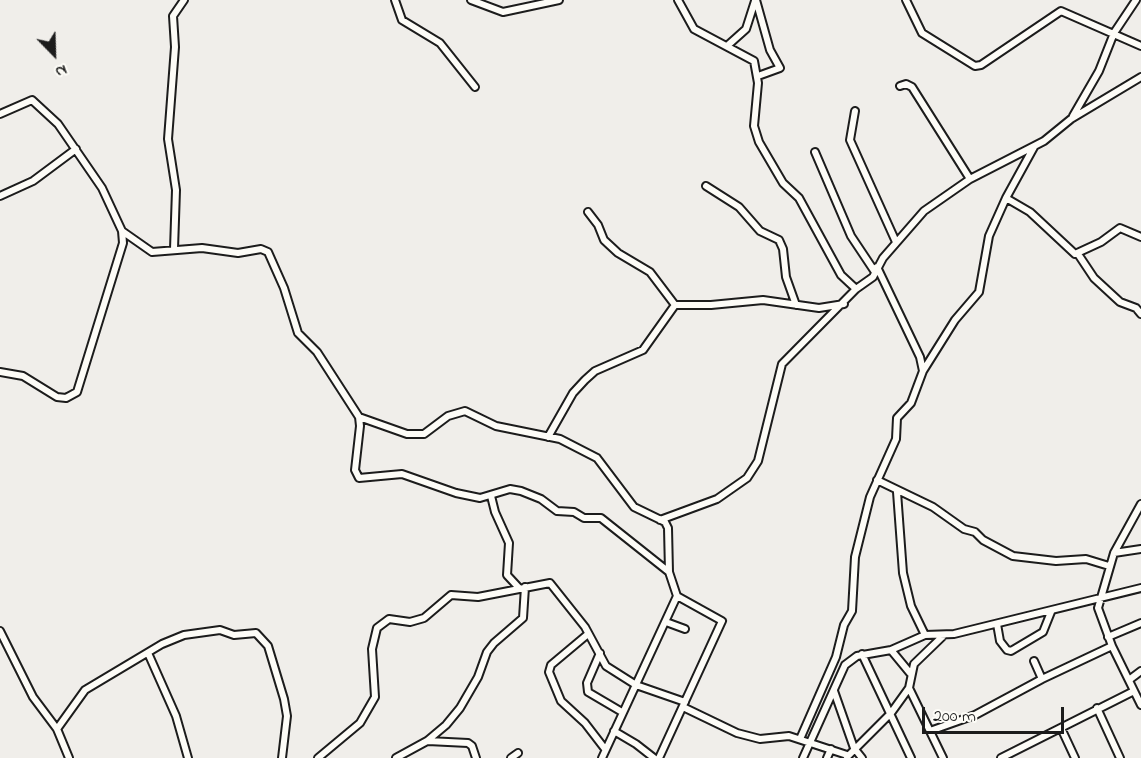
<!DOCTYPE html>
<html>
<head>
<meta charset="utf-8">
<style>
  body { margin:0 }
  #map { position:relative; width:1141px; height:758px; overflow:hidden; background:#f0eeea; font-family:"Indie Flower",sans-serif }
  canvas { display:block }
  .north { position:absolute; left:24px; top:24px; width:60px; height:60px; -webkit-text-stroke:4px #fdfcf7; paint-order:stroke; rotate:157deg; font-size:16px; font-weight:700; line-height:24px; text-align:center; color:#1c1c1c }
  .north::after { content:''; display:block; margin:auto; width:21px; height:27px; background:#1c1c1c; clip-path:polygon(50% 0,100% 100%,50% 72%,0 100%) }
  .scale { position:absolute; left:922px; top:707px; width:142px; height:27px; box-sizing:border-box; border:3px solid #1c1c1c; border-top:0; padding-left:8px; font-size:18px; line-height:21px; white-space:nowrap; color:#1c1c1c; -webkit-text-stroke:4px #fdfcf7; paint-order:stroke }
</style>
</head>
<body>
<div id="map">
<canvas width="1141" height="758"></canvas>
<div class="north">N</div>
<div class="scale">200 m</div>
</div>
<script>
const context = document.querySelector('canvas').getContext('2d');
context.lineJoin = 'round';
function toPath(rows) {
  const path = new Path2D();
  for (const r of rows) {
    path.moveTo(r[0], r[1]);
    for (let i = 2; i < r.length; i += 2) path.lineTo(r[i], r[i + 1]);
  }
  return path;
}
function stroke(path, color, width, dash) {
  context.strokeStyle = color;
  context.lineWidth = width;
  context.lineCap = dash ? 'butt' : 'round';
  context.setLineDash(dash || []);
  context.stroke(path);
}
const street = toPath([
  [395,0,402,20,440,43,475,87],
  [471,0,503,12,559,0],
  [678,0,694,29,754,61,758,83,754,126,759,142,783,183,799,198,841,275,856,289],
  [756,0,770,50,780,68,758,76],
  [906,0,922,33,975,66,981,65,1061,11,1141,46],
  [727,46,746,29,755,1],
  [900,86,906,84,912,87,970,179],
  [855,111,850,140,896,242],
  [0,114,32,100,58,124,102,188,122,231,123,243,77,392,66,398,57,397,23,376,0,372],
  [1073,116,1099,71,1114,33,1136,0],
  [815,152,851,236,875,272],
  [706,186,739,207,760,231,779,240,783,249,786,277,796,305],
  [0,196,33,181,76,149],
  [1006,198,1030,212,1075,254,1101,242,1120,228,1141,237],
  [588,212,598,225,604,240,618,253,650,272,675,305,711,305,763,300,819,308,844,304],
  [122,231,152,252,202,248,238,253,261,249,268,252,284,288,298,333,317,352,359,417,360,426,355,470,359,478,402,474,456,493,480,498,510,489,521,491,541,499,557,511,574,512,584,518,601,518,669,572],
  [174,249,176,190,168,139,175,47,173,16,184,0],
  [1078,254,1094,278,1120,302,1136,308,1141,314],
  [923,371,955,320,979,292,989,236,1006,198,1034,147],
  [359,417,407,434,424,434,448,416,465,411,496,426,560,439,597,458,634,507,665,522,668,528,669,572,677,596,722,621,659,758],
  [548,437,573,393,585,380,595,371,643,350,675,305],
  [877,480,933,507,964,529,975,532,983,540,1013,556,1056,561,1086,559,1109,566],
  [897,492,903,573,911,606,925,635],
  [491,496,495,512,509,543,507,575,519,588],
  [1141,504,1114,553,1098,608,1112,646,1141,705],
  [660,520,717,499,747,478,758,461,782,364,856,289,873,277,883,258,924,211,970,179,1044,141,1071,119,1141,77],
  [1114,553,1141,549],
  [666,622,685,629],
  [997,624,1000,641,1007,650,1011,651,1043,632,1051,612],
  [0,631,33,697,57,729,69,758],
  [588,634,551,665,549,672,561,701,585,723,605,749],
  [1108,637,1141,623],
  [891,650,910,673],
  [148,653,176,716,188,758],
  [600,653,587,683,588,692,622,712],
  [862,654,911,758],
  [1034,661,1042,679],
  [1129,680,1141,671],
  [909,688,943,758],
  [834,691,854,748,862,758],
  [683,707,737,733,760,739,789,736,847,755],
  [1097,708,1120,758],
  [1061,728,1075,758],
  [57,729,85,690,162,644,184,635,220,630,234,635,256,633,268,646,284,699,287,716,282,758],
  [614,731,636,744,654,758],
  [930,731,975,715,1042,679,1112,646],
  [800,739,836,657,844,625,852,611,855,557,870,497,896,439,897,418,911,403,923,371,920,357,877,267],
  [428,741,468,743,472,746,476,758],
  [847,757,891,713,909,688,914,664,944,635],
  [318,758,360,723,375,697,372,649,377,628,389,619,410,622,424,618,451,595,478,597,550,583,585,627,606,666,636,685,685,702],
  [396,758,427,741,446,725,460,708,478,677,487,652,494,643,523,618,525,587],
  [511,758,518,753],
  [602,758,677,596],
  [803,758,845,665,857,656,891,650,925,635,954,634,1141,588],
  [827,758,831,749],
  [1001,758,1134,691]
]);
stroke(street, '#1c1c1c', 10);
stroke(street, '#fdfcf7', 6);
</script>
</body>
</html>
